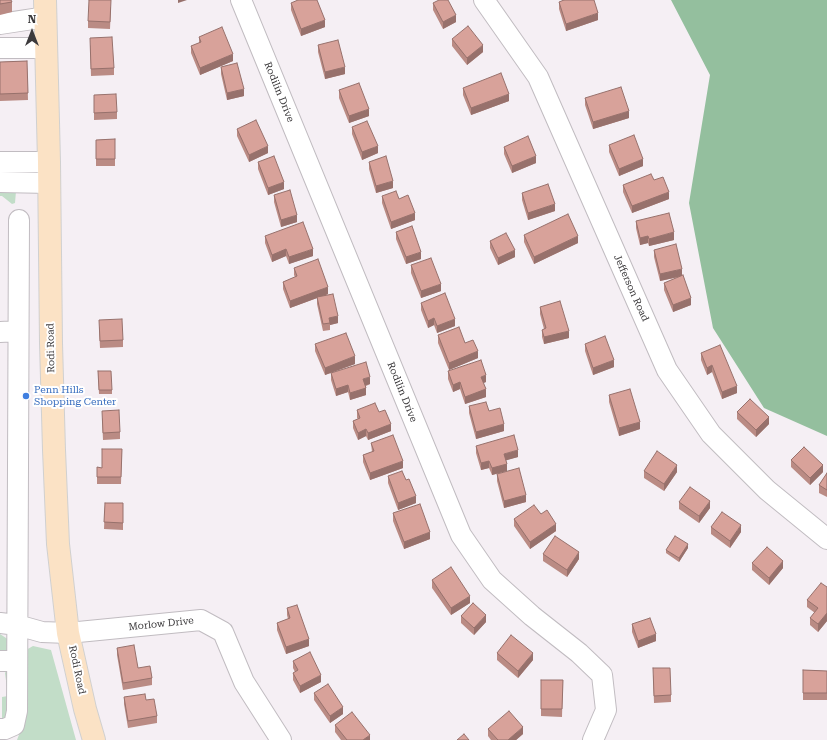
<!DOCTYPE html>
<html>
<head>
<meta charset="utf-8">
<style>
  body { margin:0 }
  #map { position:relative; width:827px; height:740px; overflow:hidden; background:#f5eff4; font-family:"Roboto Serif",serif }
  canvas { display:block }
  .north { position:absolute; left:12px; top:12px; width:40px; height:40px; -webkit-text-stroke:3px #fff; paint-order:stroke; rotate:0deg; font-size:11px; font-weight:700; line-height:16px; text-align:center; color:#3c3a3c }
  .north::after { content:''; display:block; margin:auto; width:14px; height:18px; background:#3c3a3c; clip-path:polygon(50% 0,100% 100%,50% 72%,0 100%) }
</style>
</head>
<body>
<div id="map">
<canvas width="827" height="740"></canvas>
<div class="north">N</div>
</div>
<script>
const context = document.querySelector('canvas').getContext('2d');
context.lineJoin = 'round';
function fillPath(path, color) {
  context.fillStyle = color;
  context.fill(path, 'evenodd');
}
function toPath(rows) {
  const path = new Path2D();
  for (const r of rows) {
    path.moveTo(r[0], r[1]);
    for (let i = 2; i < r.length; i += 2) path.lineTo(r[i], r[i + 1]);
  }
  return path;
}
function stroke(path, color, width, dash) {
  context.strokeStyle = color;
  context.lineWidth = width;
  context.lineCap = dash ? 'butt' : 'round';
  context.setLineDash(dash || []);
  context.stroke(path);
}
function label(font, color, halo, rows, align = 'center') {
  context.font = font + ' "Roboto Serif",serif';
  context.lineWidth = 4;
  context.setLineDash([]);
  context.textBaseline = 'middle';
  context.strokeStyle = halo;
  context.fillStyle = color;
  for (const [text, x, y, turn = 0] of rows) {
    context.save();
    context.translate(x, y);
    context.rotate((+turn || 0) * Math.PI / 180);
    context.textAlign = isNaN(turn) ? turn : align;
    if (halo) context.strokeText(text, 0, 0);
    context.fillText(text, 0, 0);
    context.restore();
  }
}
fillPath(toPath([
  [0,191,16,191,15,203,12,204,2,196,0,196],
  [0,634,12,642,10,650,0,650],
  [33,646,51,650,76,740,17,740,20,732,26,650],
  [8,670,11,715,0,721,0,718,2,718,2,697,8,696,5,673,6,671]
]), '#c2ddc8');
fillPath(toPath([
  [671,0,827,0,827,436,764,408,713,328,689,203,710,75]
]), '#94bf9e');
const minor = toPath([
  [241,0,461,535,492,580,532,616,579,653,602,675,606,710,593,740],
  [484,0,538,77,667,370,711,434,767,490,827,539],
  [0,24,46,17],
  [0,48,47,48],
  [0,162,49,162],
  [0,182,49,183],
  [0,332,18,331],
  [0,623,17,625,42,632,68,633,201,620,223,632,244,682,281,740],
  [0,661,16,661],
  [0,729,5,729,14,725,17,711,19,220]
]);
const major = toPath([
  [45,0,49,162,51,343,54,450,58,544,68,633,85,709,94,740]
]);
stroke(minor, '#c1bcc1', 22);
stroke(major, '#d0d0d0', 24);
stroke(minor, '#fff', 20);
stroke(major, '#fbe2c5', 22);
fillPath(toPath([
  [0,0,12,2,12,12,0,15],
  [559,2,598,20,566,31,559,9],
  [291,3,325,27,301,36,291,10],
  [433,3,456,22,443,29,433,10],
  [111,7,110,29,88,28,88,21],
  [199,37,233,61,200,75,191,53,191,46,199,43],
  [452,39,483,52,467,65,452,46],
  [90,45,114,68,114,75,91,76],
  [318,45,345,74,325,79,318,52],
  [27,61,28,100,0,101,0,62],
  [221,67,244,96,227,100,221,74],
  [463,88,509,101,471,115,463,95],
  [339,90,369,116,349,123,339,98],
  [94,95,117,112,117,119,94,120],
  [585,98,629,118,593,129,585,105],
  [352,127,378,153,362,160,352,134],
  [237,129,268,153,249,162,237,136],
  [115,139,115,166,96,166,96,140],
  [609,145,643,166,619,176,609,152],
  [504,147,536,163,512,173,504,154],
  [258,162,284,189,268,195,258,169],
  [369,162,393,188,376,193,369,169],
  [654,180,669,199,632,213,623,192,623,185],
  [522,193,555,211,528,220,522,200],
  [274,195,297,222,281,227,274,202],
  [382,196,399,199,415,220,391,229,382,203],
  [636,221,674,240,649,246,648,243,640,245,636,228],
  [396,232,421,259,406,264,396,239],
  [524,235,578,243,534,264,524,242],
  [265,236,313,256,289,264,286,256,272,262,265,243],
  [490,241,515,257,498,265,490,248],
  [654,250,682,276,691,305,673,312,664,290,664,283,679,277,660,281,654,257],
  [411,265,441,291,421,298,411,273],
  [294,268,328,294,326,295,338,323,330,325,330,330,323,331,317,304,317,298,290,308,283,289,283,282,295,277,294,275],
  [421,303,455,326,437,333,434,325,428,328,421,310],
  [540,307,569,338,544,344,542,337,542,330,544,329,540,314],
  [99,327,123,340,123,347,100,348],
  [438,335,465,343,478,358,449,370,438,343],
  [315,344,355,364,325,375,315,351],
  [585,344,614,367,593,375,585,351],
  [701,353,737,393,722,399,712,372,707,375,701,360],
  [98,371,112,390,112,394,99,394],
  [448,371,486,382,483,383,486,397,465,404,460,389,453,392,448,379],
  [331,373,370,384,366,386,366,395,350,400,348,392,336,396,331,380],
  [609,395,640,429,619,436,609,402],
  [469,406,489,411,504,431,476,439,469,413],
  [357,410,379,412,391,431,368,440,366,436,358,440,353,428,353,421,358,419,357,418],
  [737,412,769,424,756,437,737,419],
  [102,418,120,432,120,439,103,440],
  [371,443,403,468,370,480,363,462,363,455,372,452],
  [476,446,518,457,506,460,507,471,492,475,489,468,481,470,476,453],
  [122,449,121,484,97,484,97,467,102,468],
  [791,460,823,472,810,485,791,467],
  [644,471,677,472,664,491,644,478],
  [827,473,827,497,819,493,819,485],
  [497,474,526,502,504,508,497,481],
  [388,476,406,480,416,503,398,510,388,483],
  [679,502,710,508,699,523,679,509],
  [105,503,123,503,123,530,104,529],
  [393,513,430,539,404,549,393,521],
  [541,514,556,531,530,549,514,526,514,519],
  [711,527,741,532,730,548,711,534],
  [688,548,679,562,666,553,666,550],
  [543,554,579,559,567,577,543,561],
  [752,563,783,568,769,585,752,570],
  [432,580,470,603,451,615,432,588],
  [827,587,827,621,818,632,810,625,810,618,815,613,807,607,807,600],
  [287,608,309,646,286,654,277,630,277,623,288,619,287,615],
  [461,616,486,622,474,635,461,623],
  [632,624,656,641,638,648,632,632],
  [117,648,138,668,152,678,152,685,123,690,117,655],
  [497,653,533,660,518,678,497,660],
  [293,661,321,682,300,693,293,680,293,673,295,672,293,668],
  [803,670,827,671,827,700,803,700],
  [653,675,671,695,671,702,654,703],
  [541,680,563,680,562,717,541,716],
  [314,693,343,714,330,723,314,700],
  [124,697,146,700,157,716,157,723,128,728,124,704],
  [335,725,370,740,341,740,335,732],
  [488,729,523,734,516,740,491,740,488,736]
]), '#ba8b84');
fillPath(toPath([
  [178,0,187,0,178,3],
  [598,13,598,20,566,31,566,24],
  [456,15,456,22,443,29,443,22],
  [325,20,325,27,301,36,301,29],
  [483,45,483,52,467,65,467,58],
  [233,54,233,61,200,75,200,68],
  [345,67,345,74,325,79,325,72],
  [244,89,244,96,227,100,227,93],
  [509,94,509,101,471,115,471,108],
  [369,109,369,116,349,123,349,116],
  [629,111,629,118,593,129,593,122],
  [268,146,268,153,249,162,249,155],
  [378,146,378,153,362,160,362,152],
  [536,156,536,163,512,173,512,166],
  [643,159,643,166,619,176,619,169],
  [393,181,393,188,376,193,376,186],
  [284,182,284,189,268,195,268,188],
  [669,192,669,199,632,213,632,206],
  [555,204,555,211,528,220,528,213],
  [415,213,415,220,391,229,391,222],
  [297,215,297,222,281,227,281,220],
  [674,232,674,240,649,246,649,239],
  [578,236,578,243,534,264,534,257],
  [648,236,648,243,640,245,640,238],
  [286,249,286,256,272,262,272,255],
  [313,249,313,256,289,264,289,257],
  [515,250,515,257,498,265,498,258],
  [421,252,421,259,406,264,406,257],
  [682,269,682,276,660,281,660,274],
  [441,284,441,291,421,298,421,291],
  [328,287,328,294,290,308,290,301],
  [691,298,691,305,673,312,673,305],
  [338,316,338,323,330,325,329,318],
  [434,318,434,325,428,328,428,321],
  [455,319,455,326,437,333,437,326],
  [569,331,569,338,544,344,544,337],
  [478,351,478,358,449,370,449,363],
  [355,356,355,364,325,375,325,368],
  [614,360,614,367,593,375,593,368],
  [712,365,712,372,707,375,707,368],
  [486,375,486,382,481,384,481,377],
  [370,377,370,384,363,386,363,379],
  [460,382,460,389,453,392,453,385],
  [348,385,348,392,336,396,336,389],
  [737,386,737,393,722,399,722,392],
  [366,388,366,395,350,400,350,393],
  [486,389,486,397,465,404,465,397],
  [769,417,769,424,756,437,756,430],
  [640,422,640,429,619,436,619,428],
  [391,424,391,431,368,440,368,433],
  [504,424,504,431,476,439,476,432],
  [366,429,366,436,358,440,358,433],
  [518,450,518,457,504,461,504,454],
  [403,461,403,468,370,480,370,473],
  [489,461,489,468,481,470,481,463],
  [507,464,507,471,492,475,492,468],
  [677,465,677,472,664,491,664,484],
  [823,465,823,472,810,485,810,478],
  [526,495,526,502,504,508,504,501],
  [416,496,416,503,398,510,398,503],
  [710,501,710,508,699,523,699,516],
  [556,524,556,531,530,549,530,542],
  [741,525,741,532,730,548,730,541],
  [430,532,430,539,404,549,404,542],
  [688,544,688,548,679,562,679,558],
  [579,552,579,559,567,577,567,570],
  [783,561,783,568,769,585,769,578],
  [470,596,470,603,451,615,451,608],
  [827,613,827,621,818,632,818,624],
  [486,615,486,622,474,635,474,628],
  [656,634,656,641,638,648,638,641],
  [309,639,309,646,286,654,286,647],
  [533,653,533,660,518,678,518,671],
  [321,675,321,682,300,693,300,686],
  [343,707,343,714,330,723,330,716],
  [523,727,523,734,516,740,508,740],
  [370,735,370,740,363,740]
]), '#97716c');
const building = toPath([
  [0,0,11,0,12,2,0,4,0,0],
  [89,0,111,0,110,22,88,21,89,0],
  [298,0,317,0,325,20,301,29,291,3,298,0],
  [439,0,448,0,456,15,443,22,433,3,439,0],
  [564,0,594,0,598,13,566,24,559,2,564,0],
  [468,26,483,45,467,58,452,39,468,26],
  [222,27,233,54,200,68,191,46,201,42,199,37,222,27],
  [112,37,114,68,91,69,90,38,112,37],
  [338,40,345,67,325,72,318,45,338,40],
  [27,61,28,93,0,94,0,62,27,61],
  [237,63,244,89,227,93,221,67,237,63],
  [501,73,509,94,471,108,463,88,501,73],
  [359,83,369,109,349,116,339,90,359,83],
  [621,87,629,111,593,122,585,98,621,87],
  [116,94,117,112,94,113,94,95,116,94],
  [256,120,268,146,249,155,237,129,256,120],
  [367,121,378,146,362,152,352,127,367,121],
  [634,135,643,159,619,169,609,145,634,135],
  [528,136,536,156,512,166,504,147,528,136],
  [115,139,115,159,96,159,96,140,115,139],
  [274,156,284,182,268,188,258,162,274,156],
  [386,156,393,181,376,186,369,162,386,156],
  [651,174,654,180,663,177,669,192,632,206,623,185,651,174],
  [548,184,555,204,528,213,522,193,548,184],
  [290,190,297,215,281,220,274,195,290,190],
  [396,191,399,199,408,195,415,213,391,222,382,196,396,191],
  [669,213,674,232,649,239,648,236,640,238,636,221,669,213],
  [568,214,578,236,534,257,524,235,568,214],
  [303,222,313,249,289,257,286,249,272,255,265,236,303,222],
  [412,226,421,252,406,257,396,232,412,226],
  [506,233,515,250,498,258,490,241,506,233],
  [676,244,682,269,660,274,654,250,676,244],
  [431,258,441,284,421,291,411,265,431,258],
  [318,259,328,287,290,301,283,282,297,276,294,268,318,259],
  [683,275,691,298,673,305,664,283,683,275],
  [445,293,455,319,437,326,434,318,428,321,421,303,445,293],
  [333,294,338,316,329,318,330,323,323,324,317,297,333,294],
  [560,301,569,331,544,337,542,330,546,328,540,307,560,301],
  [122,319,123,340,100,341,99,320,122,319],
  [459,327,465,343,473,340,478,351,449,363,438,335,459,327],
  [346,333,355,356,325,368,315,344,346,333],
  [605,336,614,360,593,368,585,344,605,336],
  [720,345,737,386,722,392,712,365,707,368,701,353,720,345],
  [481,360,486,375,481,377,486,389,465,397,460,382,453,385,448,371,481,360],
  [366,362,370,377,363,379,366,388,350,393,348,385,336,389,331,373,366,362],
  [98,371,111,371,112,390,99,390,98,371],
  [630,389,640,422,619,428,609,395,630,389],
  [750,399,769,417,756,430,737,412,750,399],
  [486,402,489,411,500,408,504,424,476,432,469,406,486,402],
  [375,403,379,412,385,410,391,424,368,433,366,429,358,433,353,421,360,418,357,410,375,403],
  [119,410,120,432,103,433,102,411,119,410],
  [393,435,403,461,370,473,363,455,374,451,371,443,393,435],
  [514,435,518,450,504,454,507,464,492,468,489,461,481,463,476,446,514,435],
  [804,447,823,465,810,478,791,460,804,447],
  [102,449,122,449,121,477,97,477,97,467,102,468,102,449],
  [657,451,677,465,664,484,644,471,657,451],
  [519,468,526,495,504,501,497,474,519,468],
  [402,471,406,480,409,479,416,496,398,503,388,476,402,471],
  [827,473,827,490,819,485,827,473],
  [690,487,710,501,699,516,679,502,690,487],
  [105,503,123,503,123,523,104,522,105,503],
  [420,504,430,532,404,542,393,513,420,504],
  [534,505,541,514,547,510,556,524,530,542,514,519,534,505],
  [722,512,741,525,730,541,711,527,722,512],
  [555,536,579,552,567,570,543,554,555,536],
  [675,536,688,544,679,558,666,550,675,536],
  [767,547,783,561,769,578,752,563,767,547],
  [451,567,470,596,451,608,432,580,451,567],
  [821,583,827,587,827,613,818,624,810,618,818,608,807,600,821,583],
  [473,603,486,615,474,628,461,616,473,603],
  [297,605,309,639,286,647,277,623,290,618,287,608,297,605],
  [650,618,656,634,638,641,632,624,650,618],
  [511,635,533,653,518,671,497,653,511,635],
  [134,645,138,668,150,666,152,678,123,683,117,648,134,645],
  [310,652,321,675,300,686,293,673,298,670,293,661,310,652],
  [653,668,670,668,671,695,654,696,653,668],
  [803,670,827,671,827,693,803,693,803,670],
  [541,680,563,680,562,709,541,709,541,680],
  [328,684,343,707,330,716,314,693,328,684],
  [145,694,146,700,154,699,157,716,128,721,124,697,145,694],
  [509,711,523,727,508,740,498,740,488,729,509,711],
  [352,712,370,735,363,740,347,740,335,725,352,712],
  [464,734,469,740,457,740,464,734]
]);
fillPath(building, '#d8a29a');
stroke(building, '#97716c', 1);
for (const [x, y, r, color] of [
  [26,396,4,"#3f7fe0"]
]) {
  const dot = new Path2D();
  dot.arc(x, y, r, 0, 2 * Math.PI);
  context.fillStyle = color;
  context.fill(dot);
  stroke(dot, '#fff', 1.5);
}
label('10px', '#3c3a3c', '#fff', [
  ["Rodilin Drive",279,92,68],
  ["Jefferson Road",631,288,66],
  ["Rodi Road",51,348,-91],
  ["Rodilin Drive",402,392,68],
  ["Morlow Drive",161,624,-6],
  ["Rodi Road",77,670,78]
]);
label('10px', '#366cbe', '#fff', [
  ["Penn Hills",34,390],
  ["Shopping Center",34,402]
], 'left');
</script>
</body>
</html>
